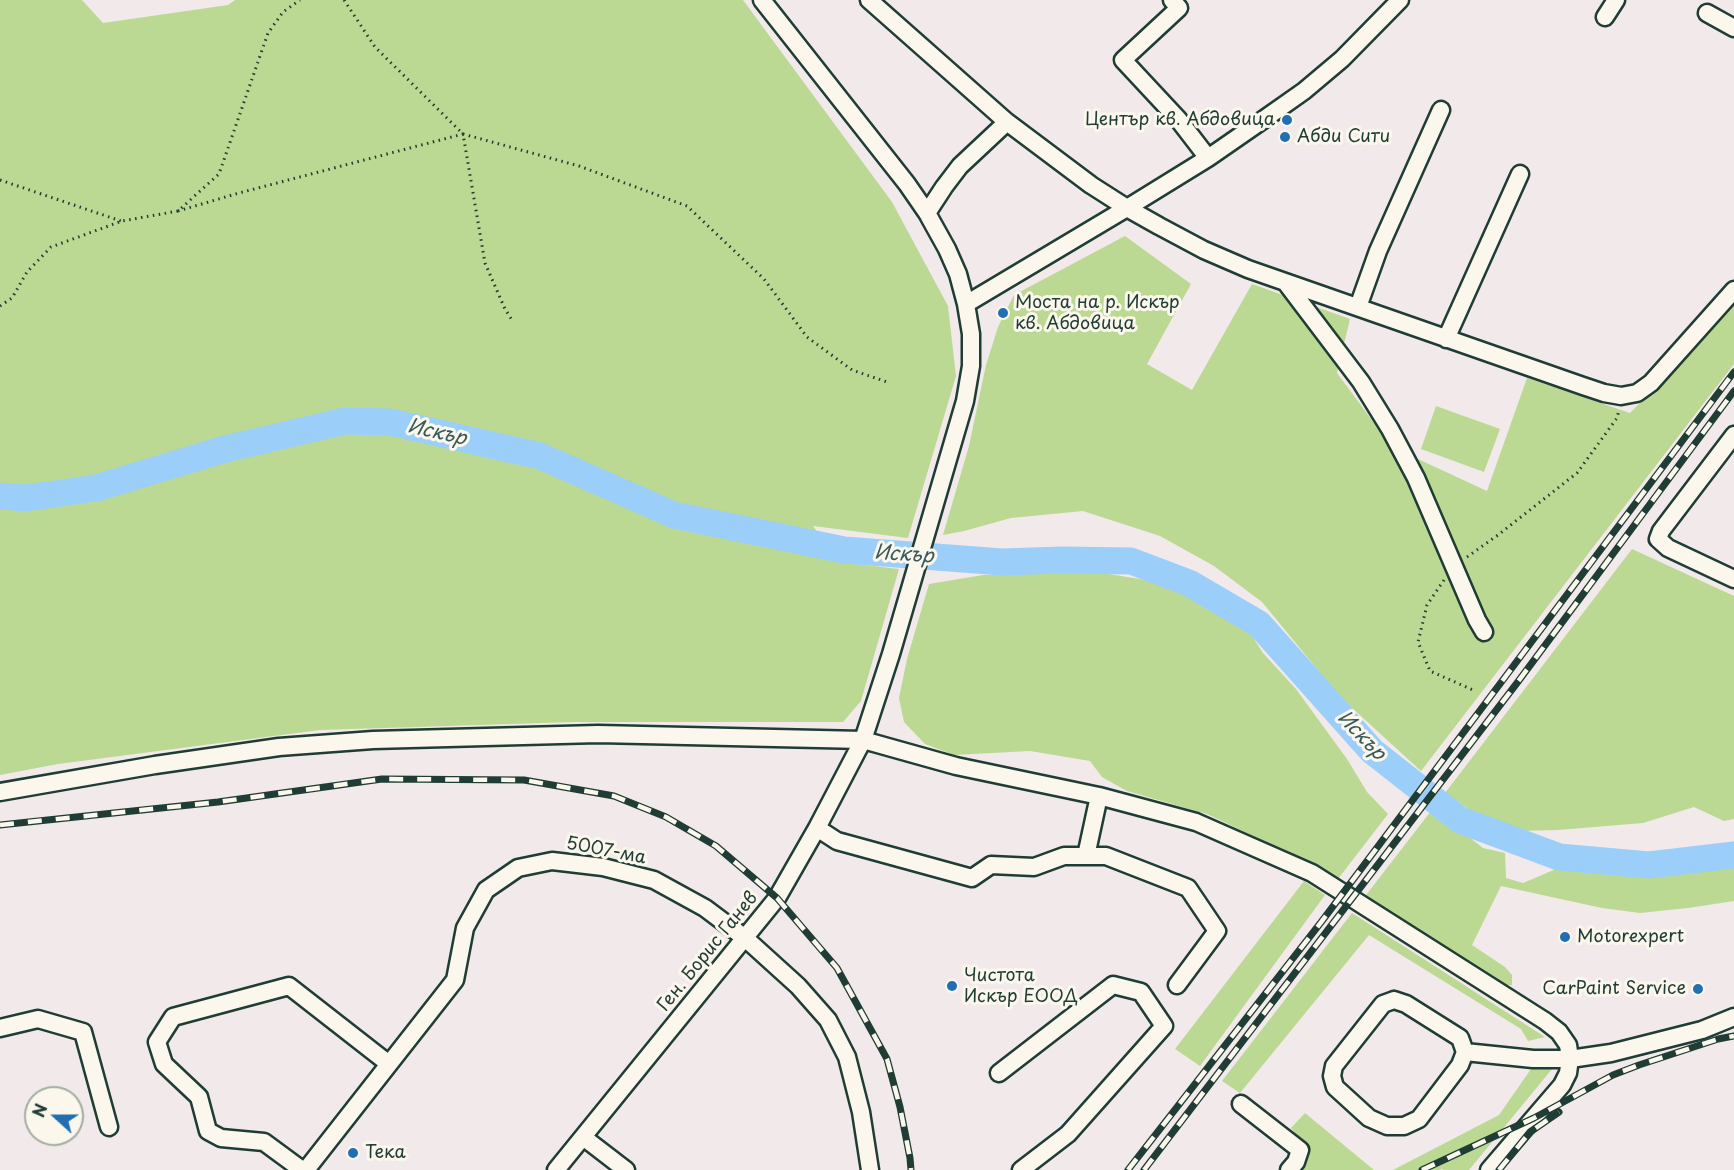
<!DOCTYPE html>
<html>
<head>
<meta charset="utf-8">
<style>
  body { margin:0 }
  #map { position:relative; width:1734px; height:1170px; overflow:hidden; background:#f2e9ea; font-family:"Playpen Sans",sans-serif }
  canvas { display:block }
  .north { position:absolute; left:24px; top:1086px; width:60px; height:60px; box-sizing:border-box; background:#fbf7ec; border:2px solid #a3ada2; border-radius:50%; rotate:291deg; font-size:16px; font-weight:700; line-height:24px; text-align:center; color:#1f3d34 }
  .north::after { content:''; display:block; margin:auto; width:21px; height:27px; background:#1f6fb2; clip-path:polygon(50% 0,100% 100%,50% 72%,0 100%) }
</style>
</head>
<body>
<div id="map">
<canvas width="1734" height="1170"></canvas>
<div class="north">N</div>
</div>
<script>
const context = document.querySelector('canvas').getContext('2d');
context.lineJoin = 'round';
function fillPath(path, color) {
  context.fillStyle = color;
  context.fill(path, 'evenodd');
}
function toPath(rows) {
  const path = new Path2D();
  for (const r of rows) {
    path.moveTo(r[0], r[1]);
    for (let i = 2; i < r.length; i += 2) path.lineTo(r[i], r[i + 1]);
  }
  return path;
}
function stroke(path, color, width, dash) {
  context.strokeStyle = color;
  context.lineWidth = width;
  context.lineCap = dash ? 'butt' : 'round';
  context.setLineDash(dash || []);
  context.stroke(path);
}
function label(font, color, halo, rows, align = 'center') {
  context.font = font + ' "Playpen Sans",sans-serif';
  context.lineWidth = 6;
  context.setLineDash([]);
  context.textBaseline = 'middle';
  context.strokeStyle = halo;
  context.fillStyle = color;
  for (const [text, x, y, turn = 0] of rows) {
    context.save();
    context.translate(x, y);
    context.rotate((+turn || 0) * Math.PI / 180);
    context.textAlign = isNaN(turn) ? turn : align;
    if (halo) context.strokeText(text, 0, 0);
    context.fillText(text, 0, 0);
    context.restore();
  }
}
fillPath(toPath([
  [0,0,82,0,103,23,228,5,235,0,743,0,892,202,948,306,956,376,908,538,813,526,840,562,899,569,861,701,843,722,575,722,320,730,58,764,0,775],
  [1125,236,1191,284,1147,364,1192,390,1252,284,1350,319,1337,373,1392,447,1487,491,1527,378,1630,413,1712,329,1734,301,1734,364,1421,771,1340,697,1262,602,1214,566,1160,536,1083,511,1011,518,964,531,943,535,969,446,986,365,998,327,1014,295],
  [1436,406,1500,429,1484,472,1421,449],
  [1632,549,1734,596,1734,819,1724,821,1694,807,1643,823,1558,830,1518,831,1489,823,1445,793],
  [1096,572,1171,584,1249,631,1263,653,1296,689,1347,759,1367,792,1388,814,1338,879,1314,865,1207,814,1127,791,1102,777,1090,761,1030,751,954,755,925,744,904,722,899,698,907,659,929,584,983,575],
  [1431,811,1444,817,1483,848,1505,853,1506,878,1523,883,1556,869,1637,873,1734,864,1734,901,1688,908,1640,913,1602,908,1501,886,1472,945,1505,967,1512,975,1512,985,1502,986,1363,899],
  [1304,881,1325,895,1200,1066,1175,1049],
  [1352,913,1545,1037,1528,1041,1521,1029,1369,935,1240,1093,1222,1081],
  [1531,1069,1552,1069,1469,1170,1443,1170,1442,1169,1439,1170,1393,1170,1499,1115],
  [1305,1113,1374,1170,1300,1170,1303,1167,1307,1148,1291,1128]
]), '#bbd992');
stroke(toPath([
  [0,496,26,498,96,488,225,449,345,421,390,422,540,456,674,515,844,550,1002,562,1062,560,1131,561,1189,583,1259,624,1372,751,1460,820,1559,857,1649,865,1734,855]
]), '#9bcff9', 27);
const minor = toPath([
  [869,0,1007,122,1091,185,1127,208,1159,226,1204,250,1248,269,1583,386,1604,393,1621,396,1637,393,1651,383,1734,290],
  [1172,0,1179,8,1123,60,1178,119,1208,158],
  [1707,13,1734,28],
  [1605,17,1616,0],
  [927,213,944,187,960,166,1007,122],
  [1286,283,1361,382,1390,429,1416,478,1477,620,1484,632],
  [966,304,1127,208,1208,158,1260,122,1304,91,1342,59,1400,0],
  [1358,307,1378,251,1441,110],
  [1446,339,1520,174],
  [1734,435,1661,531,1658,539,1668,548,1734,579],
  [0,792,155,765,279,747,373,740,598,734,863,740,956,766,1099,796,1196,822,1312,873,1545,1021,1559,1032,1568,1045,1570,1059,1568,1073,1562,1085,1489,1170],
  [817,828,837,841,972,878,991,865,1034,867,1064,856,1106,856,1188,888,1217,931,1177,985],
  [1086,856,1099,796],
  [1394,1000,1406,1004,1460,1038,1465,1052,1460,1065,1419,1119,1404,1126,1387,1126,1369,1118,1335,1087,1332,1076,1334,1066,1383,1004,1394,1000],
  [0,1028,38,1019,83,1032,109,1127],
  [1465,1052,1533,1059,1570,1059,1611,1053,1702,1030,1734,1017],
  [999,1073,1113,985,1141,992,1164,1026,1068,1134,1021,1170],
  [1241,1104,1300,1150,1296,1162,1289,1170],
  [583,1137,626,1170],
  [302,1170,264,1142,221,1138,208,1131,199,1097,164,1064,157,1042,173,1017,289,986,389,1064],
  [306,1170,455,980,465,928,486,890,518,868,552,861,603,867,654,880,705,908,745,938,798,986,828,1020,847,1057,861,1112,870,1170],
  [556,1170,777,898,817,828,863,740,891,654,965,401,971,366,971,334,966,304,958,274,947,249,927,213,907,184,762,0]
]);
stroke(minor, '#1f3d34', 21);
stroke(toPath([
  [344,0,375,47,463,134,579,166,687,206,764,279,807,337,852,370,887,382],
  [0,180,121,221],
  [178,211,239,193,463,134,485,263,505,309,512,320],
  [0,306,12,298,27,272,51,247,122,221,178,211,219,174,268,33,283,12,300,0],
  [1467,557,1498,535,1577,473,1617,418,1619,410],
  [1444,580,1427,605,1418,642,1430,671,1473,690]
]), '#1f3d34', 3, [1.5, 4.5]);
stroke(minor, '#fbf7ec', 16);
const rail = toPath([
  [0,825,218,802,382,779,524,780,614,796,666,817,716,846,777,898,837,968,887,1059,900,1107,910,1158,911,1170],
  [1128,1170,1322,921,1734,372],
  [1144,1170,1517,683,1734,391],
  [1422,1170,1534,1118,1613,1075,1639,1065,1718,1039,1734,1036],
  [1499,1170,1530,1132,1559,1112]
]);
stroke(rail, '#1f3d34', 7);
stroke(rail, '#fbf7ec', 4.5, [14]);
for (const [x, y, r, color] of [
  [1287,120,6,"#1f6fb2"],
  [1285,137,6,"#1f6fb2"],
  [1003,313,6,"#1f6fb2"],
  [1565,937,6,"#1f6fb2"],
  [952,986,6,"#1f6fb2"],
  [1698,989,6,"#1f6fb2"],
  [353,1153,6,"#1f6fb2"]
]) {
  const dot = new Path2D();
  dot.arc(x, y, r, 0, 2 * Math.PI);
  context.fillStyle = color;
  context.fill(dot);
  stroke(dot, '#fbf7ec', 2);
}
label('18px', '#1f3d34', '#fbf7ec', [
  ["Център кв. Абдовица",1275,120,"right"],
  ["Абди Сити",1297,137],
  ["Моста на р. Искър",1015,303],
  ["кв. Абдовица",1015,324],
  ["Motorexpert",1577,937],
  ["Чистота",964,976],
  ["Искър ЕООД",964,997],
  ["CarPaint Service",1686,989,"right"],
  ["Тека",365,1153]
], 'left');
label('18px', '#1f3d34', '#fbf7ec', [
  ["5007-ма",606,851,11],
  ["Ген. Борис Ганев",708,952,-51]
]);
label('italic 20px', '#385a5b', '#fbf7ec', [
  ["Искър",437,433,13],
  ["Искър",904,555,4],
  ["Искър",1361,736,46]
]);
</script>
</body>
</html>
